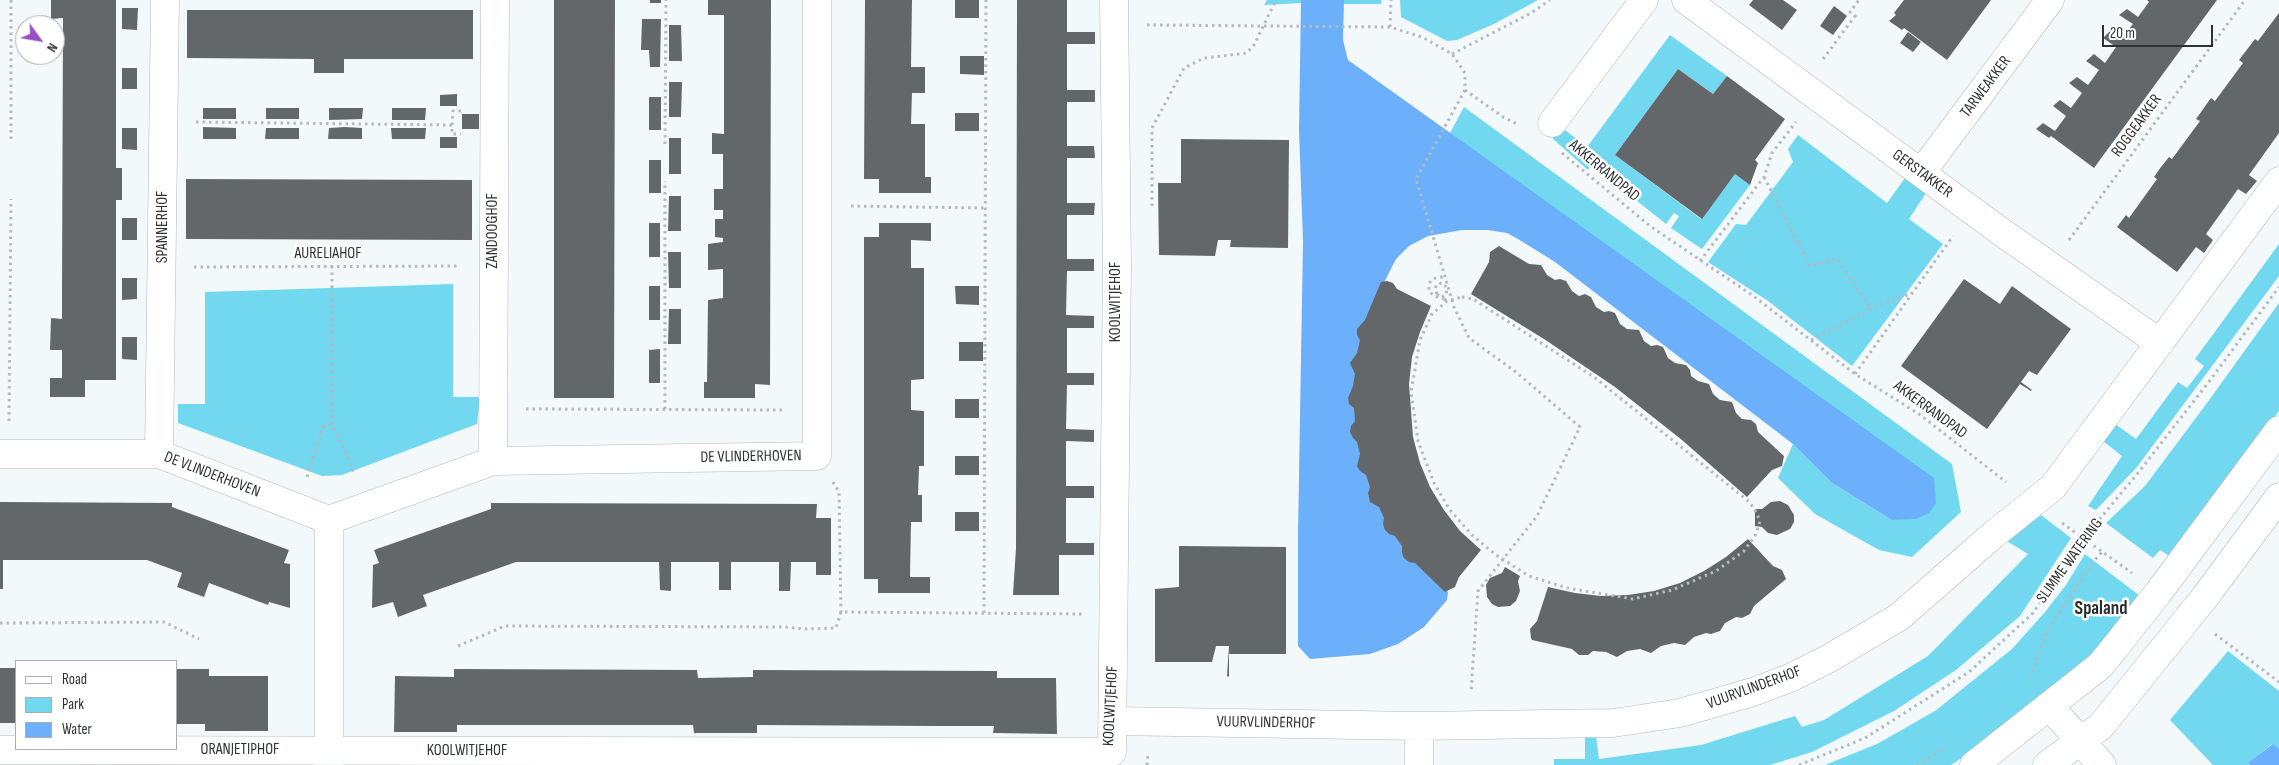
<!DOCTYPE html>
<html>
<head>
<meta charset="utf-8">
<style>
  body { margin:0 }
  #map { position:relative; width:2279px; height:765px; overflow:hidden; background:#f3f9fb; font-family:"Sofia Sans Condensed",sans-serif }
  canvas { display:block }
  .legend { position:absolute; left:15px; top:660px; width:162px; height:90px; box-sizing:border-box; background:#fff; border:1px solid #acadad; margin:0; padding:6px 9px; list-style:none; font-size:15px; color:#2f3232 }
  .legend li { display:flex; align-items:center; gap:10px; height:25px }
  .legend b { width:25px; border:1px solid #acadad }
  .north { position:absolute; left:15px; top:15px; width:50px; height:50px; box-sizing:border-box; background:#fff; border:1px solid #acadad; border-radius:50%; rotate:122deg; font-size:14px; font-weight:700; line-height:20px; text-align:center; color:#2f3232 }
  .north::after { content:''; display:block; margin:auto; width:18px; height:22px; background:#9851c4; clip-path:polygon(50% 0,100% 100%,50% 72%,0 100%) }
  .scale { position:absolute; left:2102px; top:25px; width:111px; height:22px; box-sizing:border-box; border:2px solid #2f3232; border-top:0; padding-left:6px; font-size:15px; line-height:18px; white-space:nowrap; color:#2f3232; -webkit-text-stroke:4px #fff; paint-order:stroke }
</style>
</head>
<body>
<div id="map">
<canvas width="2279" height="765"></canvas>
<ul class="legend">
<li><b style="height:6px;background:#fff"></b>Road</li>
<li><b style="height:14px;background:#71d8ef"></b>Park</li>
<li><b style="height:14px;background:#6caffb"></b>Water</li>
</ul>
<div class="north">N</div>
<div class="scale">20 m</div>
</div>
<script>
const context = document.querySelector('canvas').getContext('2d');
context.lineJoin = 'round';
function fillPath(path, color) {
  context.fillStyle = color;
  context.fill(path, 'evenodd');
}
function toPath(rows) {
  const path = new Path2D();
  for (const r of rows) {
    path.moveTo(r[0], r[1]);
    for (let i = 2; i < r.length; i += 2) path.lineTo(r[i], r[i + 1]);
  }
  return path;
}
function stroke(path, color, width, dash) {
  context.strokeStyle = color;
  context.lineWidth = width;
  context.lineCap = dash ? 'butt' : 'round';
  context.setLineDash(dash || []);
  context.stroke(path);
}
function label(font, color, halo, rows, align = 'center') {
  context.font = font + ' "Sofia Sans Condensed",sans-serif';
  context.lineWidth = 5;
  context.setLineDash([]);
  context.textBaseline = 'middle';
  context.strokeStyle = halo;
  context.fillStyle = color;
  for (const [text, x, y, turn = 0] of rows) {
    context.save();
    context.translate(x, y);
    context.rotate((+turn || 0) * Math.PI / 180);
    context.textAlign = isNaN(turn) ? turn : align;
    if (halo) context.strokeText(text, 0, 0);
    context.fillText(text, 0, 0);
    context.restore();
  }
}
fillPath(toPath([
  [1267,0,1301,0,1301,3,1264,5],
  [1344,0,1381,0,1381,4,1343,4],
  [1400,0,1538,0,1494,24,1457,40,1447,41,1401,17],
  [1670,35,1727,76,1713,94,1678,69,1615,155,1701,219,1735,174,1750,185,1702,249,1671,228,1679,216,1674,213,1666,224,1602,173,1608,164,1603,161,1597,168,1592,164,1588,170,1553,139,1553,132,1557,124,1587,147],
  [1464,107,1952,464,1961,512,1912,557,1879,550,1815,514,1778,478,1793,444,1832,483,1892,520,1450,133],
  [1798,135,1887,203,1905,178,1926,193,1909,219,1943,244,1852,366,1768,301,1708,262,1736,224,1746,225,1793,162,1788,149],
  [2279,244,2279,276,2137,467,2096,510,2088,506,2122,456,2103,441,2115,424,2136,439,2178,382,2187,388,2204,366,2195,359],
  [453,284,453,397,480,397,477,424,342,475,322,476,178,423,178,404,205,404,205,292],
  [2279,303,2279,411,2171,557,2160,550,2153,558,2106,523,2145,486,2207,403],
  [2037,512,2071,538,2020,616,1956,670,1894,711,1812,752,1770,765,1554,765,1554,759,1585,759,1585,735,1596,736,1599,759,1701,745,1795,716,1802,727,1824,720,1928,656,2028,554,2005,540],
  [2085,554,2140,596,2091,654,1990,740,1951,765,1825,765,1877,744,1935,711,2012,649,2045,612,2066,585],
  [2228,651,2279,691,2279,749,2272,744,2248,764,2250,765,2213,765,2170,720]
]), '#71d8ef');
fillPath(toPath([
  [1301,0,1344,0,1343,40,1348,60,1934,478,1936,503,1929,513,1916,519,1892,520,1832,483,1793,444,1555,262,1518,239,1507,233,1488,230,1462,230,1428,236,1409,246,1396,259,1371,308,1416,560,1448,592,1447,600,1424,627,1398,644,1370,654,1310,659,1298,646,1298,533,1303,241,1299,130],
  [2273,744,2279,749,2279,765,2250,765,2248,763]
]), '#6caffb');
fillPath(toPath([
  [51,0,116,0,116,168,122,168,122,200,116,200,116,380,85,380,85,397,50,397,50,378,62,378,62,350,50,350,51,318,62,319,62,289,63,18,51,19],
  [554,0,615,0,614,398,554,398],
  [650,0,661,0,661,3,650,3],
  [708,0,771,0,770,385,755,384,755,398,704,398,704,382,707,382,708,300,723,298,723,269,708,270,708,244,723,242,723,238,715,237,715,219,723,219,723,210,714,210,714,189,723,189,723,154,712,154,712,133,724,134,724,15,708,15],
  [865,0,912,0,911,67,925,67,925,93,912,93,911,124,925,124,925,177,931,177,931,193,879,193,879,179,864,179],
  [955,0,979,0,979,18,955,18],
  [1017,0,1067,0,1067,32,1095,32,1095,44,1067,44,1067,90,1095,90,1095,102,1067,102,1067,146,1094,146,1095,158,1067,158,1067,203,1095,203,1094,215,1067,215,1067,259,1094,259,1094,271,1067,271,1066,315,1094,316,1094,328,1067,328,1067,373,1094,373,1094,385,1067,385,1066,429,1094,430,1094,442,1066,441,1066,486,1094,486,1094,498,1066,498,1066,543,1094,543,1094,555,1059,555,1059,595,1013,595,1016,548],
  [1753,0,1783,0,1797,10,1782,30,1749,5],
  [1904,0,1991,0,1947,60,1904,28,1902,30,1889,21,1896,15,1894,13],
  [2147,0,2217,0,2094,168,2051,136,2049,138,2036,129,2043,123,2055,131,2066,116,2053,106,2060,100,2071,108,2082,93,2069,83,2077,77,2088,85,2099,70,2086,61,2094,54,2105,63,2116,47,2103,38,2110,31,2121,39,2133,24,2119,15,2127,9,2138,17,2149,2],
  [1834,6,1847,16,1833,35,1820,26],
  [122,8,138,8,137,30,122,29],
  [187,10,473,10,473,59,344,59,344,73,314,73,314,59,187,58],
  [2279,13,2279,133,2249,175,2257,181,2246,194,2238,189,2206,234,2213,240,2204,253,2196,247,2177,272,2117,227,2126,215,2129,218,2157,179,2154,177,2161,167,2169,157,2172,159,2200,121,2196,119,2211,98,2215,101,2243,63,2239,60,2255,39,2258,41],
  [642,19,661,19,660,67,650,67,649,50,641,50],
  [669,25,681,25,682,61,669,61],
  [1908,32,1921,42,1913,52,1900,43],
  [960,56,984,56,984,75,960,74],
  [122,68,137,68,137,89,122,89],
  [1678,69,1713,94,1727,76,1785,119,1755,160,1758,163,1750,185,1735,174,1702,219,1615,155],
  [669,82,682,82,681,117,669,117],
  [457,94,457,106,440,106,440,95],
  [649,97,661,97,661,130,649,130],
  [203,108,236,108,236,119,203,119],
  [266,108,299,108,299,119,266,119],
  [329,108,363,108,362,119,329,120],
  [392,108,426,108,425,120,392,120],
  [955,113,979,113,979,131,955,131],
  [462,114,479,114,479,129,462,129],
  [203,127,236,128,236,139,203,139],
  [345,127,362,128,362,139,328,139,329,128],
  [122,128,137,128,137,150,122,149],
  [266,128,299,128,299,139,265,139],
  [391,128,426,128,425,139,392,139],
  [440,137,457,137,457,148,440,148],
  [669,138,681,138,681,174,669,174],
  [1181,139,1289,140,1288,248,1230,247,1231,240,1218,240,1215,256,1159,255,1158,183,1181,183],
  [649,160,661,160,661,193,649,193],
  [186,179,472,180,472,240,186,239],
  [669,196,681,196,681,231,668,231],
  [122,218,137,218,137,240,122,240],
  [649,223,660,223,660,257,649,257],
  [879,223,931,223,931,241,911,240,911,268,924,268,924,379,911,380,911,410,924,411,924,466,919,466,918,495,922,495,922,522,911,522,910,577,930,577,930,593,878,593,878,579,864,579,864,237,879,237],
  [1499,246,1529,264,1541,265,1547,275,1555,280,1560,279,1566,281,1572,291,1579,296,1585,294,1591,297,1596,307,1604,312,1609,311,1615,313,1620,324,1627,329,1639,330,1644,341,1651,346,1657,345,1663,347,1668,358,1675,363,1686,365,1690,370,1691,376,1698,381,1709,384,1713,394,1720,400,1732,402,1736,413,1742,419,1751,420,1756,424,1758,432,1784,456,1782,466,1772,470,1747,497,1682,440,1615,387,1544,339,1471,294,1489,262,1490,252],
  [668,252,681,252,681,288,669,288],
  [122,278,137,278,137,299,122,300],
  [1964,279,2000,304,2012,286,2071,329,2037,375,2029,371,2021,382,2032,390,2031,391,2020,384,1987,429,1901,366],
  [1387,281,1393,283,1397,289,1431,306,1420,332,1412,357,1409,384,1413,437,1420,463,1430,487,1444,510,1460,531,1481,550,1459,577,1455,587,1445,592,1415,563,1409,562,1404,558,1402,553,1402,546,1395,536,1389,534,1385,530,1383,524,1384,518,1379,507,1370,502,1368,493,1370,487,1366,475,1360,471,1357,466,1360,454,1357,442,1353,438,1350,432,1351,426,1355,421,1354,408,1349,404,1348,398,1353,386,1355,374,1350,363,1357,353,1360,340,1357,335,1357,329,1365,320,1381,282],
  [649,286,660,286,660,320,649,320],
  [955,286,979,286,979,305,956,304],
  [669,309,681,309,681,344,668,344],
  [122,337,137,337,137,360,122,359],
  [959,342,983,342,983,361,959,361],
  [660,349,660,383,649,383,649,350],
  [955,399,979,399,979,418,955,418],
  [955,456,979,456,979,475,955,475],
  [1780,501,1788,505,1794,515,1794,522,1790,529,1777,535,1768,533,1762,527,1755,526,1755,509,1762,509,1771,502],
  [0,502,172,503,172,507,289,550,284,563,290,564,290,608,269,602,268,605,209,583,204,597,177,587,182,573,147,560,3,560,3,589,0,589],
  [491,503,817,504,816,518,831,518,831,575,816,575,816,562,791,562,790,591,779,591,779,562,731,562,731,590,719,590,719,562,671,562,671,591,660,590,659,562,516,562,423,595,427,606,398,617,393,602,372,608,373,565,379,563,374,550,491,509],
  [955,512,979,512,979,531,955,531],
  [1748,539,1773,566,1782,570,1786,579,1754,606,1750,614,1742,618,1736,617,1725,623,1720,631,1711,634,1706,633,1694,637,1685,645,1674,643,1661,646,1651,653,1640,649,1627,651,1617,657,1606,652,1593,651,1588,655,1579,655,1572,649,1532,640,1531,638,1530,629,1537,621,1548,587,1575,593,1601,596,1628,595,1654,591,1680,583,1704,571,1726,557],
  [1179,546,1286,547,1286,654,1229,654,1229,677,1227,676,1229,646,1216,646,1212,662,1155,662,1155,589,1179,587],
  [1505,567,1520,576,1518,581,1520,591,1516,601,1510,606,1498,607,1492,604,1487,597,1486,585,1490,578,1502,573],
  [0,668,16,668,16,723,0,723],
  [176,669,209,669,209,676,268,676,268,731,205,731,205,724,176,724],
  [454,669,697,670,698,678,753,677,753,670,997,671,997,678,1056,678,1057,734,993,733,994,726,935,726,757,725,757,733,694,733,693,725,457,725,457,732,394,732,395,676,454,677]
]), '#63676a');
const minor = toPath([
  [1686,0,2000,231,2160,343],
  [1552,123,1644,0],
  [1921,173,2050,0],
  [0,454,159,454,329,520,493,461,817,456,817,0],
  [159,454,165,0],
  [493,461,495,0],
  [329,520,329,765],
  [2050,707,2102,765],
  [1113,721,1419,726,1613,723,1680,713,1753,692,1790,678,1828,659,1899,617,1993,535,2053,487,2279,181],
  [0,750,1112,752,1117,264,1114,0],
  [1419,765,1419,726]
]);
const tertiary = toPath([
  [1974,765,2101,665,2158,593,2279,430],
  [2047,765,2101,726,2205,597,2279,497]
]);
stroke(minor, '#b3b8ba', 29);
stroke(tertiary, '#b3b8ba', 29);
stroke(toPath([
  [1147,25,1390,27,1422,37,1452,54,1465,73,1465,90,1503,117,1519,125],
  [1390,27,1391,0],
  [1452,54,1531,13,1550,0],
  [1823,59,1855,16,1850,12,1859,0],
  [1465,90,1416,179,1454,307,1469,338,1516,372,1580,427,1537,516,1478,591,1471,692],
  [196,122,452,125,452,134,461,134],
  [452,125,453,111,461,111],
  [11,139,11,0],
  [665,144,666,0],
  [1562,153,1650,226,1752,295,1855,374,1919,414,2006,482],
  [1764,177,1810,266,1837,259,1871,309],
  [851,206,985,208],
  [1152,206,1152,128,1184,68,1204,58,1247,53,1254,45,1276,0],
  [2069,240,2245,0],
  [1700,261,1764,177,1772,153,1796,122],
  [332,266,332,425,353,468,352,475],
  [194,267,460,266],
  [1437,294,1435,289,1437,284,1443,283,1447,288,1446,295,1440,298,1434,296,1429,291,1429,284,1432,279,1446,276],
  [1444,299,1447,301],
  [1811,340,1871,309,1912,293],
  [1855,374,1953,236],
  [526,409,785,410],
  [665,409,665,181],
  [9,421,11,199],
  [307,477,323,427,332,425],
  [833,482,839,492,841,612],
  [2062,523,2132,573],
  [984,613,986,0],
  [0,623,164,622,199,639],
  [2215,634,2279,682],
  [458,646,505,626,784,627,807,629,836,628,841,612,1082,614],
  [2030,678,2047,631,2094,561,2102,552],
  [1147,765,1148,753],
  [1799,765,1865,738,1969,672,2033,613,2083,539,2138,473,2211,379,2279,287],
  [1917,765,1945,748]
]), '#b5babb', 3, [2.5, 4]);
stroke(minor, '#fff', 28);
stroke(tertiary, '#fff', 28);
stroke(toPath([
  [1437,294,1444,299],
  [1462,297,1473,299,1594,377,1747,500,1754,508,1760,521,1756,534,1744,551,1716,571,1672,590,1633,599,1567,588,1529,576,1496,555,1472,535,1450,510,1434,483,1418,441,1411,392,1420,340,1432,314,1447,301,1462,297]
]), '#b5babb', 3, [2.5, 4]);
label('16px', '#2f3232', '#fff', [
  ["TARWEAKKER",1986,87,-53],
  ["ROGGEAKKER",2137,126,-54],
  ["AKKERRANDPAD",1604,171,40],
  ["GERSTAKKER",1922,174,36],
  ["SPANNERHOF",163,227,-90],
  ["ZANDOOGHOF",493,231,-90],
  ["AURELIAHOF",328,254],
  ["KOOLWITJEHOF",1116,302,-90],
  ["AKKERRANDPAD",1930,410,36],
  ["DE VLINDERHOVEN",751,457,-1],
  ["DE VLINDERHOVEN",212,475,21],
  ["SLIMME WATERING",2070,561,-54],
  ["VUURVLINDERHOF",1754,688,-20],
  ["KOOLWITJEHOF",1111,706,-87],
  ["VUURVLINDERHOF",1266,723,1],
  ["ORANJETIPHOF",240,750],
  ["KOOLWITJEHOF",467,751]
]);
label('bold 19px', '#282d2e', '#fff', [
  ["Spaland",2101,609]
]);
</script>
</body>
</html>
